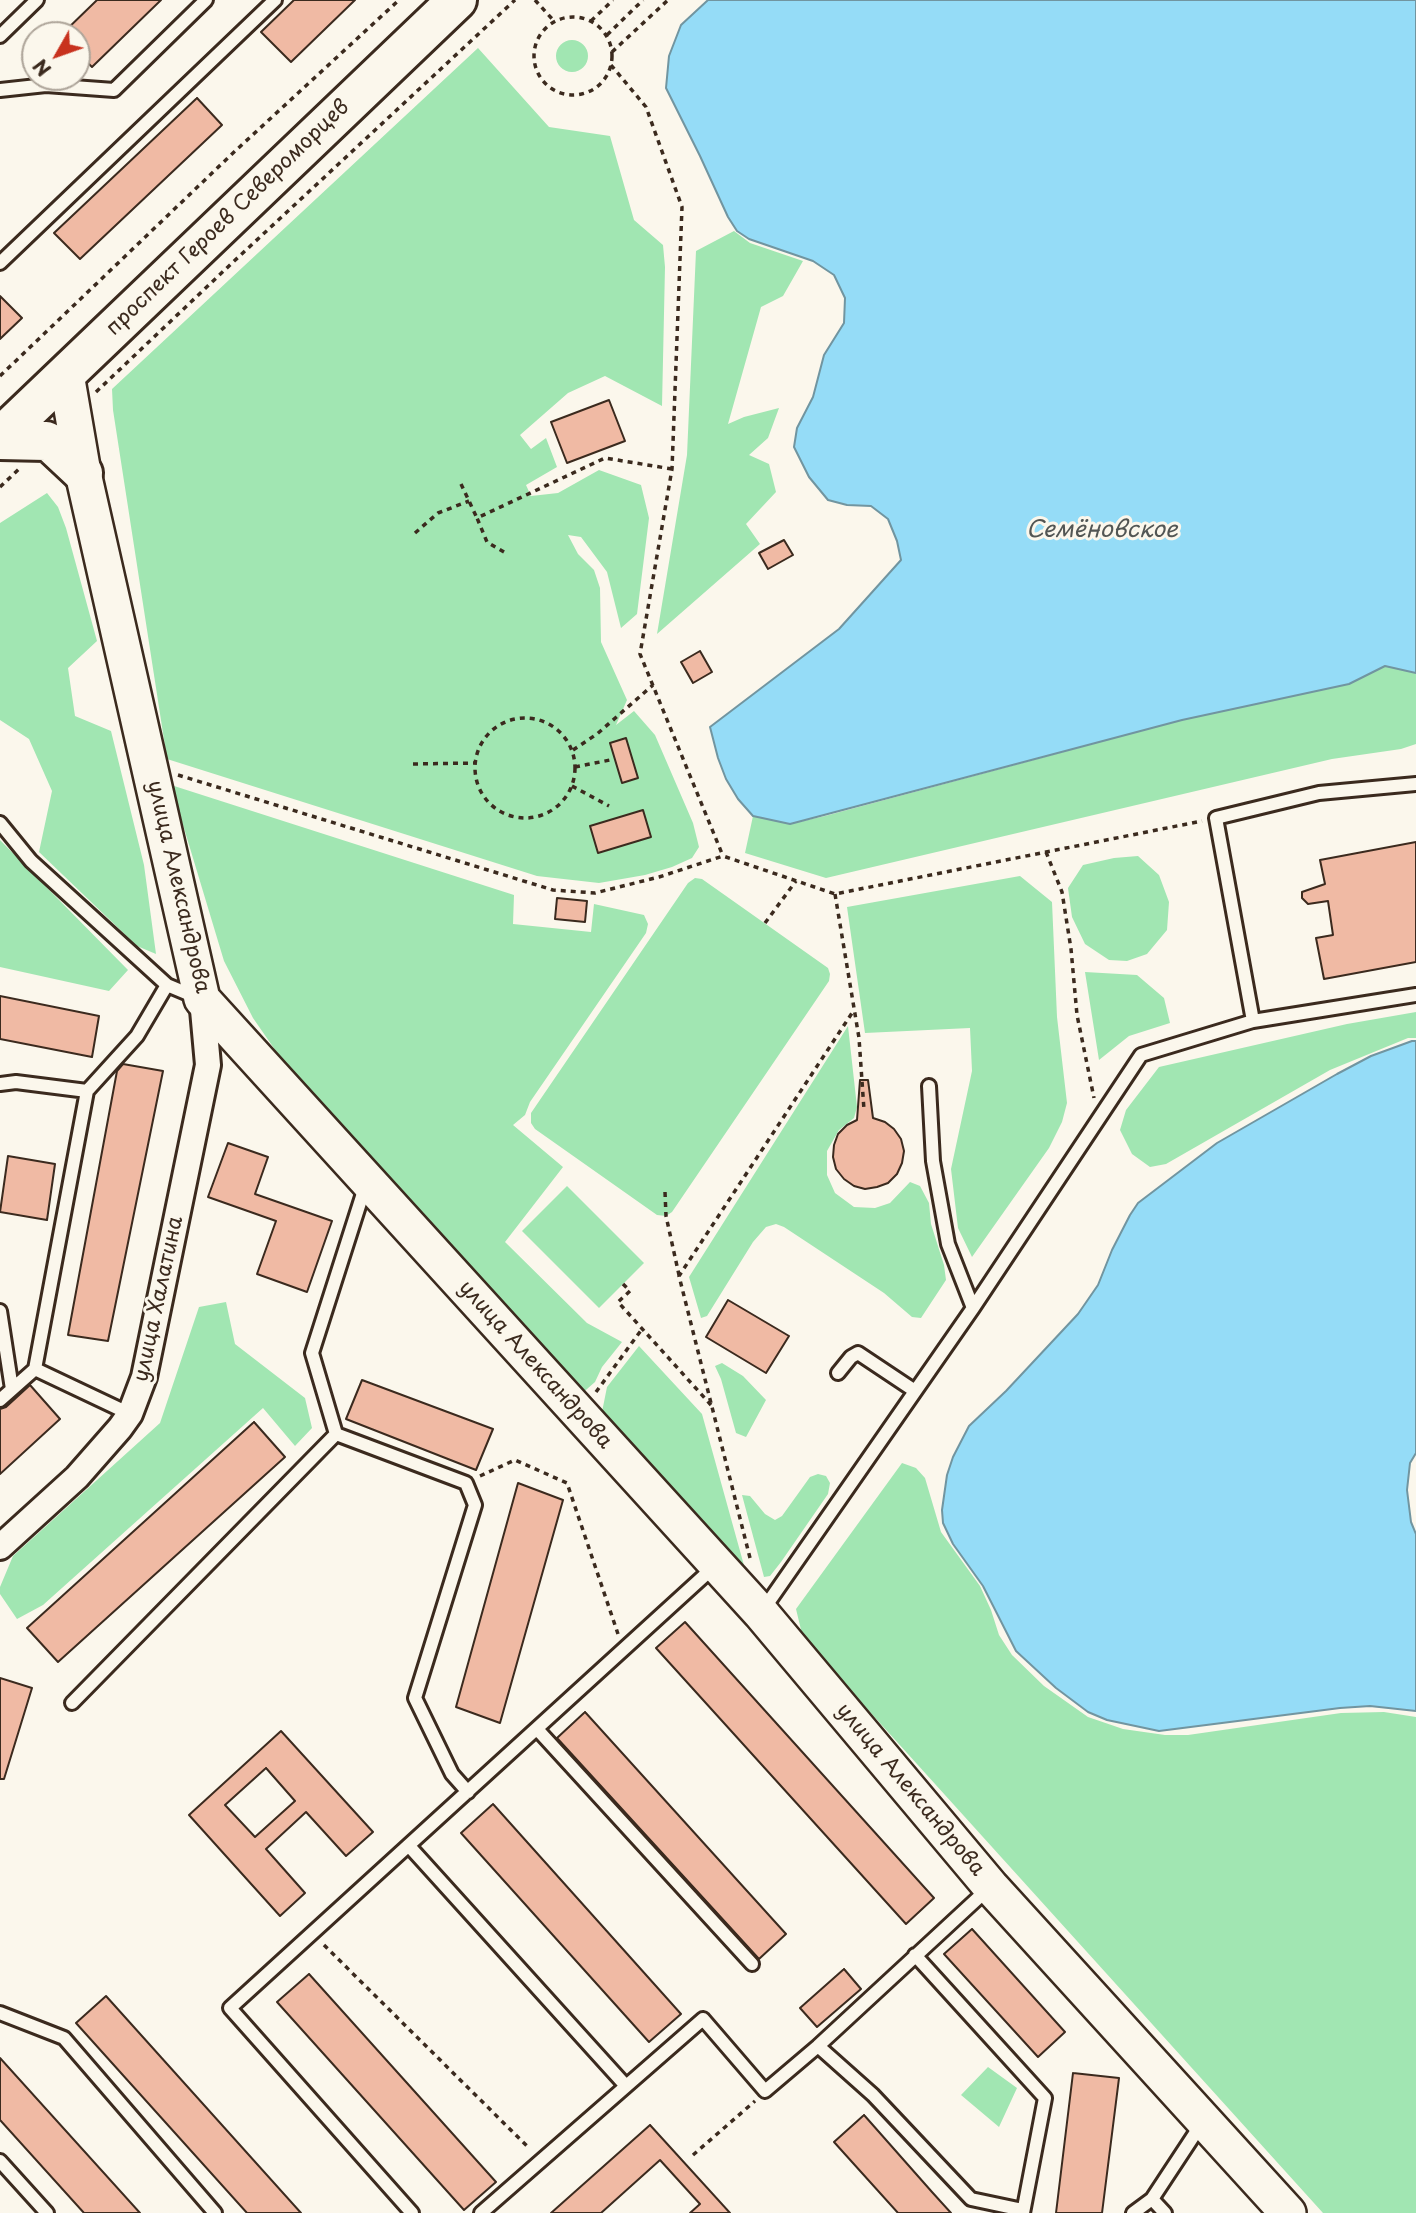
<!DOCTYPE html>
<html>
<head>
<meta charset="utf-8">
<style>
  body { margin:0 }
  #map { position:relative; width:1416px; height:2213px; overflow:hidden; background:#fbf7ec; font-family:"Playpen Sans",sans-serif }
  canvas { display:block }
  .north { position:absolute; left:21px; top:21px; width:70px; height:70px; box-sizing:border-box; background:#fbf7ec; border:2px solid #aea59a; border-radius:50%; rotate:230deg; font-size:19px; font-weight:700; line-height:28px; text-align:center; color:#3b2a1e }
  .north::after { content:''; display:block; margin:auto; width:24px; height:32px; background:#c8321e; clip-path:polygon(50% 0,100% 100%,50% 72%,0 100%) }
</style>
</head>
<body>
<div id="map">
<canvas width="1416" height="2213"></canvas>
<div class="north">N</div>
</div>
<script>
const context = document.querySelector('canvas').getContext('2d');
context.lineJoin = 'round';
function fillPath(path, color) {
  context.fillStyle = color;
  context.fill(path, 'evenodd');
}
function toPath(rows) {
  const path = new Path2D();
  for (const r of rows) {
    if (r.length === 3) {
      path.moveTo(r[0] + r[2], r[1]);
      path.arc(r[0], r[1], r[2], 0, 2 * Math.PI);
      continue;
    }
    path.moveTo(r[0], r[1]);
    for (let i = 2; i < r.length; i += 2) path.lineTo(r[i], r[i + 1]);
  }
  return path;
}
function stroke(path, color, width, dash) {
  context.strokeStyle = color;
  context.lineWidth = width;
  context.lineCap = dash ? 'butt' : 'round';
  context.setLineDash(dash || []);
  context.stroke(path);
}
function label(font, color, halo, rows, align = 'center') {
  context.font = font + ' "Playpen Sans",sans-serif';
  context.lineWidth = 6;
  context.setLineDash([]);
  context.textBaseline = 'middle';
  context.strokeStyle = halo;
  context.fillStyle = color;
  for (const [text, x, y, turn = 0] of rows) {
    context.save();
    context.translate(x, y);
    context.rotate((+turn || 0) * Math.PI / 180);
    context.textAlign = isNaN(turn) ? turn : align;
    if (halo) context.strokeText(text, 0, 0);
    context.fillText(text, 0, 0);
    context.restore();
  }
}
fillPath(toPath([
  [572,56,16],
  [478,48,549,127,610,136,634,220,663,245,665,267,662,406,605,376,568,393,520,435,531,449,546,438,557,467,526,485,531,496,558,493,599,470,641,485,649,518,637,614,621,628,607,572,581,537,568,535,578,554,594,570,600,588,601,642,627,700,616,725,634,711,655,735,693,823,699,847,692,858,672,867,645,875,599,883,537,876,167,759,113,410,112,389],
  [734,231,750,243,803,261,783,296,761,307,728,424,744,417,779,408,768,438,749,455,769,464,776,492,746,524,760,544,657,634,687,455,696,251],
  [47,493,58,507,66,528,97,641,68,668,75,716,111,731,144,865,156,954,137,946,39,852,52,791,29,739,0,720,0,523],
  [1385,666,1416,673,1416,744,1401,749,1332,759,826,878,745,853,753,816,790,824,825,816,1182,720,1349,684],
  [171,785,514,895,513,924,591,932,594,904,644,915,648,924,646,933,530,1102,525,1115,513,1125,563,1167,505,1242,587,1323,622,1342,602,1367,595,1382,579,1396,338,1127,280,1057,253,1018,224,961],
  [0,840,128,970,109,991,0,967],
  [1138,856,1159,875,1169,902,1167,930,1147,954,1127,961,1109,960,1085,944,1072,917,1068,888,1083,865,1114,858],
  [1020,876,1052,902,1057,1017,1067,1103,1062,1122,1049,1148,972,1257,958,1228,951,1169,972,1071,970,1028,865,1033,847,907],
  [695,878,702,879,828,968,830,974,829,981,672,1212,666,1216,657,1215,535,1129,531,1123,531,1113,688,883],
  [1085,972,1137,975,1164,998,1170,1023,1129,1036,1099,1060],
  [1416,1012,1416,1038,1408,1038,1330,1070,1166,1164,1150,1167,1132,1154,1120,1130,1126,1110,1159,1067,1347,1024],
  [848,1026,857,1107,854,1118,839,1130,827,1151,827,1175,835,1193,854,1207,875,1208,890,1203,910,1182,920,1186,929,1203,931,1224,944,1265,946,1280,921,1318,912,1317,884,1293,784,1227,776,1224,766,1227,753,1242,707,1316,701,1318,689,1277],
  [567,1186,644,1263,599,1308,522,1231],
  [226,1302,235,1344,305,1398,312,1428,295,1446,263,1408,43,1605,17,1619,0,1594,0,1587,13,1556,160,1423,199,1307],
  [639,1346,702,1414,745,1569,731,1564,602,1412,607,1387],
  [722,1363,743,1376,766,1400,746,1437,736,1433,721,1379,715,1366],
  [902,1463,916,1468,925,1478,941,1532,980,1586,991,1610,999,1635,1012,1655,1044,1686,1088,1717,1123,1729,1165,1735,1188,1735,1341,1713,1384,1712,1416,1717,1416,2213,1323,2213,803,1638,796,1609],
  [818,1474,826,1476,830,1483,828,1494,781,1562,770,1576,764,1577,742,1495,750,1496,765,1514,775,1520,782,1516,810,1477],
  [988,2067,1017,2088,999,2127,961,2095]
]), '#a1e6b2');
const water = toPath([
  [708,0,1416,0,1416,673,1385,666,1349,684,1182,720,790,824,753,816,738,799,726,779,718,758,710,727,839,629,901,560,897,541,888,519,871,506,847,505,828,500,809,477,794,447,797,428,813,397,824,355,844,323,845,298,834,275,813,261,749,239,737,231,728,217,700,156,666,88,669,56,681,25,708,0],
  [1412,1041,1416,1041,1416,1453,1410,1463,1407,1490,1411,1522,1416,1534,1416,1711,1370,1706,1340,1708,1159,1731,1107,1720,1088,1712,1056,1688,1016,1651,983,1586,953,1544,943,1523,942,1510,947,1475,953,1457,969,1426,1006,1391,1078,1314,1098,1285,1112,1250,1130,1215,1138,1203,1217,1143,1337,1074,1371,1056,1412,1041]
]);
fillPath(water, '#95dcf7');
stroke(water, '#7195a0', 2);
const building = toPath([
  [97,0,161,0,92,67,77,52,77,35,61,35,97,0],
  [294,0,355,0,291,62,261,32,294,0],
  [197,98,222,125,80,259,54,233,197,98],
  [0,296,22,318,0,339,0,296],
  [609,400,625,441,567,463,551,422,609,400],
  [784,540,793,555,768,569,759,553,784,540],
  [700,651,712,672,693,683,681,662,700,651],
  [626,738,638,778,622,783,610,743,626,738],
  [643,810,651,837,598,853,590,826,643,810],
  [1416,842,1416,962,1324,979,1316,938,1333,935,1328,901,1308,904,1302,898,1302,892,1325,884,1320,860,1416,842],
  [557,898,587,901,585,922,555,919,557,898],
  [0,996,99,1016,92,1057,0,1039,0,996],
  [123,1064,163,1071,108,1341,68,1335,117,1071,123,1064],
  [860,1080,868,1080,873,1118,885,1122,894,1129,901,1139,904,1151,902,1163,897,1174,888,1183,877,1187,865,1189,854,1186,844,1179,836,1169,833,1157,834,1145,838,1134,847,1125,857,1120,860,1080],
  [228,1143,268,1157,255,1194,332,1221,307,1292,257,1274,276,1221,208,1197,228,1143],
  [8,1156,55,1164,47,1220,0,1212,8,1156],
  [728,1300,789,1336,766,1373,706,1337,728,1300],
  [362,1380,493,1429,476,1470,346,1419,362,1380],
  [30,1385,60,1419,0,1474,0,1409,6,1407,30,1385],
  [254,1422,285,1457,58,1662,27,1628,254,1422],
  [518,1483,563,1500,500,1723,456,1707,518,1483],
  [685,1622,934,1898,906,1924,656,1648,685,1622],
  [0,1678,32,1688,4,1779,0,1779,0,1678],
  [585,1712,786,1934,759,1959,557,1738,585,1712],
  [281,1731,373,1832,346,1856,306,1812,266,1849,305,1893,280,1916,189,1815,281,1731],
  [266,1768,295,1801,255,1837,225,1805,266,1768],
  [493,1804,681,2014,649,2042,461,1833,493,1804],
  [972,1929,1065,2032,1038,2057,944,1954,972,1929],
  [844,1969,861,1989,817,2027,800,2008,844,1969],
  [309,1974,496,2182,464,2210,277,2002,309,1974],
  [106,1996,301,2213,247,2213,76,2023,106,1996],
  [0,2058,140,2213,84,2213,0,2120,0,2058],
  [1073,2073,1119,2078,1102,2213,1056,2213,1073,2073],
  [864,2115,932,2192,951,2213,898,2213,834,2142,864,2115],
  [650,2125,730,2213,690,2213,700,2204,660,2160,601,2213,551,2213,650,2125]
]);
fillPath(building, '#f0baa4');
stroke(building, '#3b2a1e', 2);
const lane = toPath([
  [0,36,37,0],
  [0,90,46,85,114,90,206,0],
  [0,263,275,0],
  [0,823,31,861,167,985],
  [1253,1021,1216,818,1319,793,1416,784],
  [0,1084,16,1082,87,1091],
  [929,1086,933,1161,948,1244,973,1308],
  [0,1311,12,1389],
  [35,1369,130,1414],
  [838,1373,851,1357,858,1353,915,1391],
  [0,1400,35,1369,87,1091,137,1036,167,985,198,998],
  [336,1434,312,1353,366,1184],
  [763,1610,973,1308,1141,1055,1253,1021,1416,995],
  [72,1703,336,1434,466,1483,475,1505,415,1698,452,1774,468,1792],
  [537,1729,752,1964],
  [409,1846,626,2086],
  [915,1955,1045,2098,1023,2213],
  [0,2013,64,2038,215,2213],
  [818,2046,873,2095,971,2199,1023,2210],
  [0,2161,47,2213],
  [1152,2199,1202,2123],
  [412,2213,230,2008,716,1565],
  [481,2213,703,2019,765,2091,818,2046,990,1887],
  [1133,2213,1152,2199,1165,2213]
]);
const street = toPath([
  [0,1547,77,1477,120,1428,130,1414,144,1377,208,1065,202,999]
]);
const secondary = toPath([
  [66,374,83,473,202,999,761,1613,991,1887,1288,2213]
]);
const primary = toPath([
  [0,437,457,0],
  [0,440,46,441,52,444,83,473]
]);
stroke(lane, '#3b2a1e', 18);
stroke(street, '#3b2a1e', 30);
stroke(secondary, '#3b2a1e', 40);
stroke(primary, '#3b2a1e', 44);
stroke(toPath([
  [535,0,554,21],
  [573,56,39],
  [591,21,613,0],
  [607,35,643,0],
  [612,52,668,0],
  [611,65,646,107,682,207,672,469,640,654,723,856],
  [0,376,233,153,399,0],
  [96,392,231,264,515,0],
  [461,484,477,518],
  [0,487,19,469],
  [415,533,438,513,469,501],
  [504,552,487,542,477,518,605,458,672,469],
  [525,768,50],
  [573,750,597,734,653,685],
  [413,764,476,763],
  [575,767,610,760],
  [178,775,553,890,595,893,659,877,723,856,835,894,1202,821],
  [572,786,609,806],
  [1046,852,1062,892,1071,949,1077,1015,1094,1098],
  [835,894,859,1038,864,1110],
  [765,923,796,881],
  [665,1192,666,1216,679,1275],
  [623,1284,630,1291,618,1302,711,1405],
  [596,1392,642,1329],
  [480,1476,515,1460,567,1483,618,1634],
  [750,1558,679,1276,854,1010],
  [324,1945,530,2149],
  [693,2155,755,2101]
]), '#3b2a1e', 3.5, [5, 5]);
stroke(lane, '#fbf7ec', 12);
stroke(street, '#fbf7ec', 24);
stroke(secondary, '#fbf7ec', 35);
stroke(primary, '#fbf7ec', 38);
label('21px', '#3b2a1e', '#fbf7ec', [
  ["проспект Героев Североморцев",228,218,-44],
  ["улица Александрова",178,887,77],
  ["улица Халатина",159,1299,-78],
  ["улица Александрова",535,1365,48],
  ["улица Александрова",910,1790,50]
]);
label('italic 23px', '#525654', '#fbf7ec', [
  ["Семёновское",1102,531]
]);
</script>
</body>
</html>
